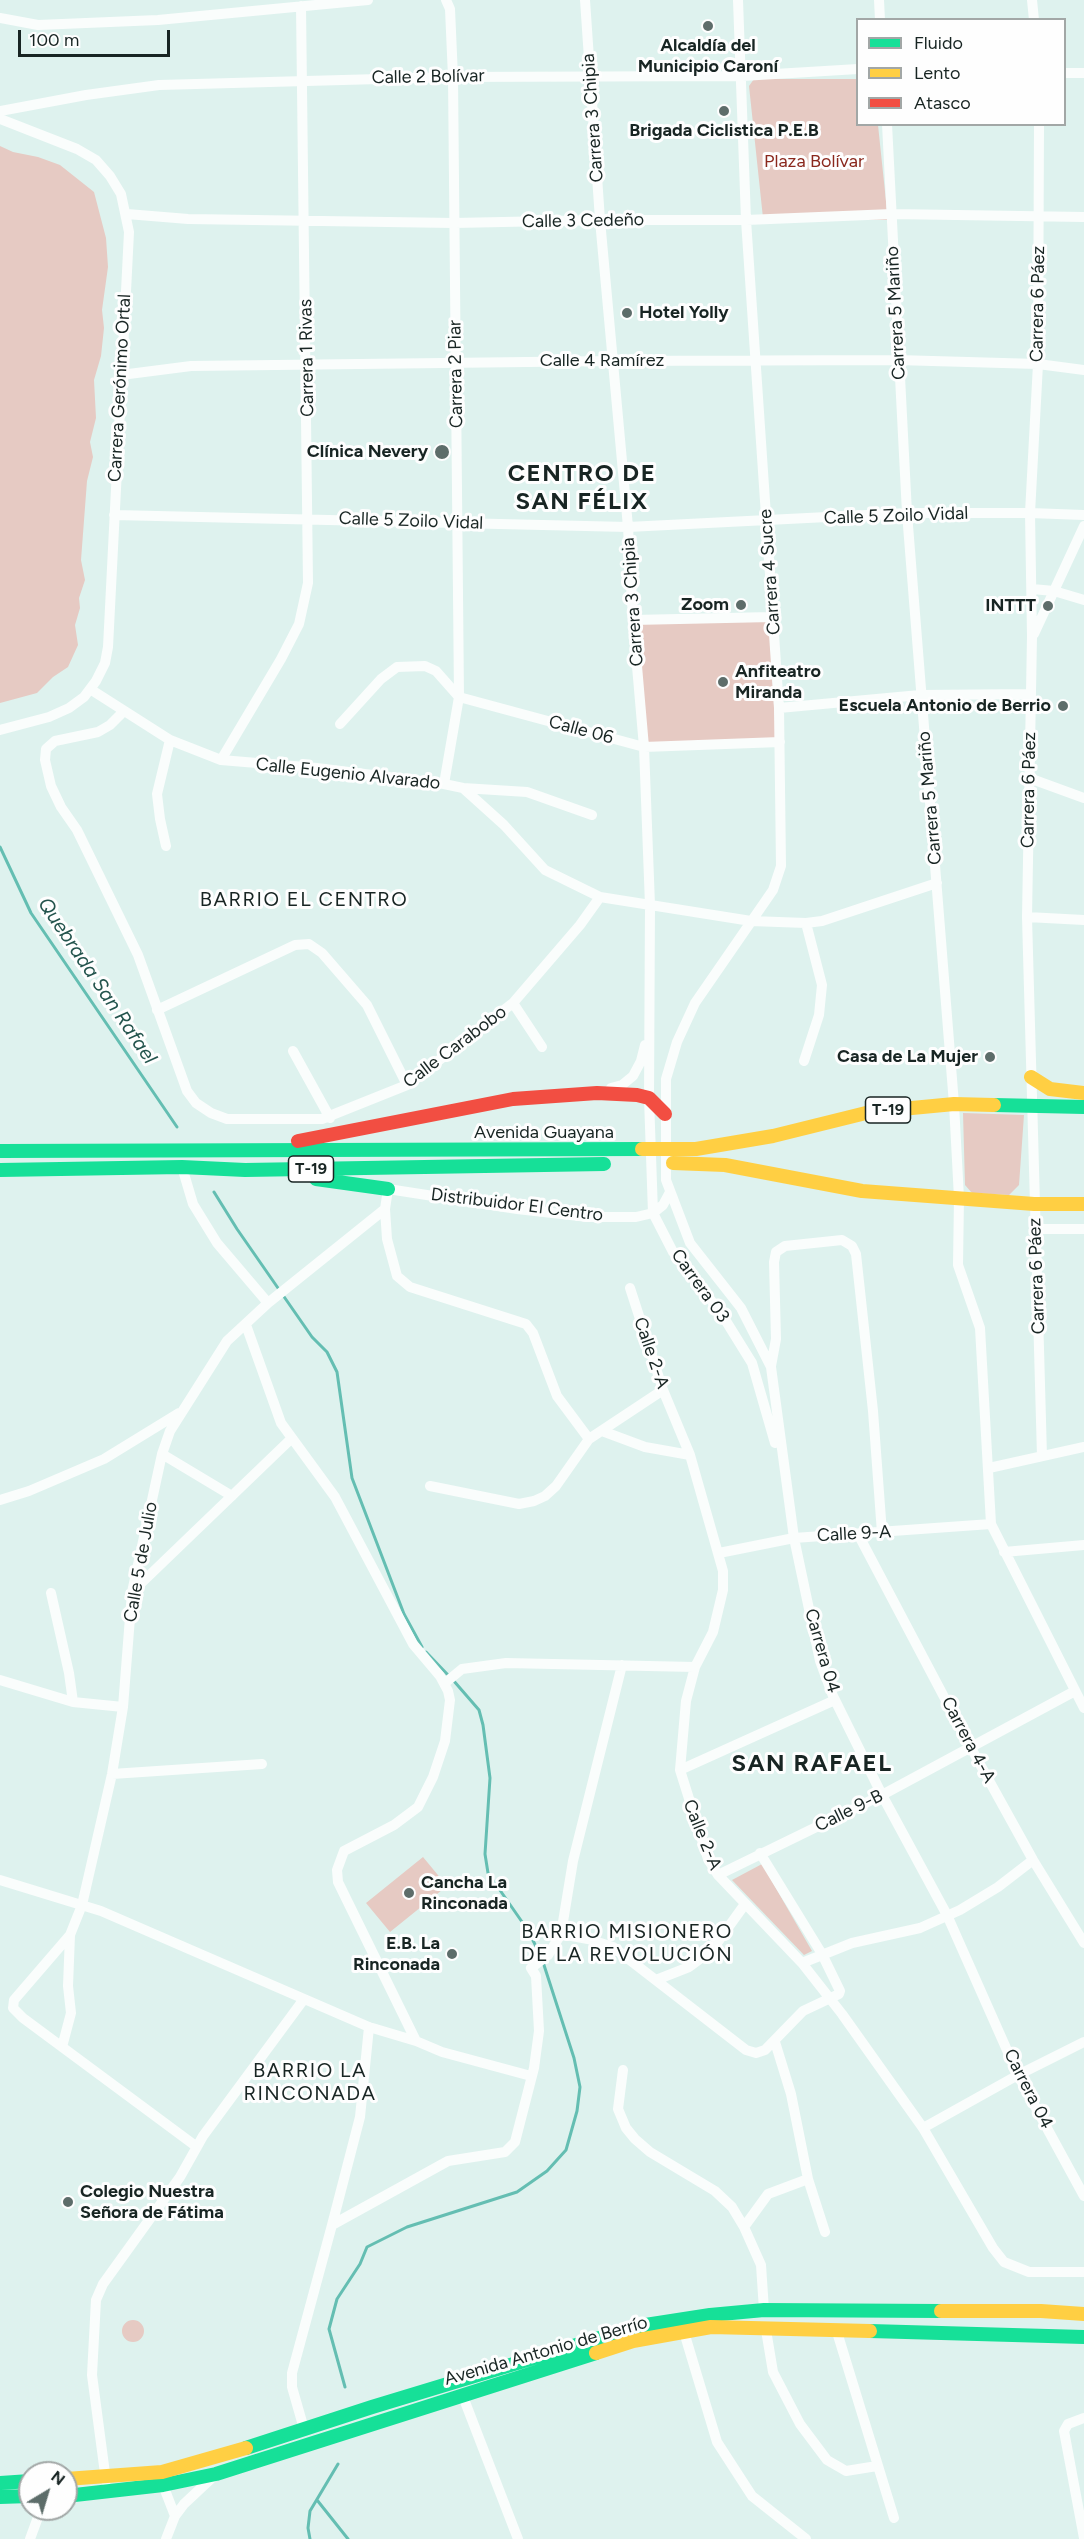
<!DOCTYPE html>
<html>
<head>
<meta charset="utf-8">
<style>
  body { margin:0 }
  #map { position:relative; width:1084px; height:2539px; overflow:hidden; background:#def2ee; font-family:Figtree,sans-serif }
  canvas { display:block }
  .legend { position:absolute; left:856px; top:18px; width:210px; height:108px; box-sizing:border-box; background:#fefefe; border:2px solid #a2a7a6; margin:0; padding:8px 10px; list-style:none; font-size:18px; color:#182523 }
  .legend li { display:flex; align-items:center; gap:12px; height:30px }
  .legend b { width:30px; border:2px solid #a2a7a6 }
  .north { position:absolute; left:18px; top:2461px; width:60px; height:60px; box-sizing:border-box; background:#fefefe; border:2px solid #a2a7a6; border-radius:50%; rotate:38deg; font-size:16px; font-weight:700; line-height:24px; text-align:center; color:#182523 }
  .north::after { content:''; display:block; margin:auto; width:21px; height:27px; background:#5d6d6a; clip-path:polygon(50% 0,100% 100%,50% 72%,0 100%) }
  .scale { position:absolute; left:18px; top:30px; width:152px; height:27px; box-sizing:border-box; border:3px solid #182523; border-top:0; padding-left:8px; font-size:18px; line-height:21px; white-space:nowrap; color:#182523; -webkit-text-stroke:4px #fefefe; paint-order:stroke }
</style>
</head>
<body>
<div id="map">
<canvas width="1084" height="2539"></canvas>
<ul class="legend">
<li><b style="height:8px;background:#16e098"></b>Fluido</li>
<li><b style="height:8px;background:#ffcf43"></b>Lento</li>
<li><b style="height:8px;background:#f24e42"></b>Atasco</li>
</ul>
<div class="north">N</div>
<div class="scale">100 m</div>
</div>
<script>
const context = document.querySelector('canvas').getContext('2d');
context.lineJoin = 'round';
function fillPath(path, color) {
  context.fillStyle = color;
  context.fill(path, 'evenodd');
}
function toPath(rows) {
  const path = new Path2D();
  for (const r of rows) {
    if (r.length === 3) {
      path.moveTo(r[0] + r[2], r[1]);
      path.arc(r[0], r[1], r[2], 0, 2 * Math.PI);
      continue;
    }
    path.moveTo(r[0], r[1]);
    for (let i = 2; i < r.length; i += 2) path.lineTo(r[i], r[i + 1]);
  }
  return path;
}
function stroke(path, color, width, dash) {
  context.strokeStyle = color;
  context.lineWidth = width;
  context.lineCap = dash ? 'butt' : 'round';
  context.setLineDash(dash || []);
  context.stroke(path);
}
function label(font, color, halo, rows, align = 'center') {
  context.font = font + ' Figtree,sans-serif';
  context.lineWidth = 6;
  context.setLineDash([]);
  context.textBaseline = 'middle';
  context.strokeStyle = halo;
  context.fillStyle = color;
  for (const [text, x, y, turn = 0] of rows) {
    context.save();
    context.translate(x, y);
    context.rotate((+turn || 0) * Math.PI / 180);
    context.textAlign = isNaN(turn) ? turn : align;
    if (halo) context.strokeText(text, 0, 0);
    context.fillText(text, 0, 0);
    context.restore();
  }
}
fillPath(toPath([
  [754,79,857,79,858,124,878,125,888,220,763,218,749,86],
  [0,146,13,152,38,157,60,165,94,192,106,238,108,267,102,310,104,328,101,356,94,380,96,418,90,442,93,457,87,481,81,560,85,580,79,598,80,608,75,625,78,645,68,667,53,677,37,693,0,703],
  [769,621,776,739,647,744,637,623],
  [963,1113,1024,1115,1019,1185,1009,1195,972,1193,965,1185],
  [423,1857,447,1886,390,1932,366,1903],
  [762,1864,812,1951,804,1955,732,1880],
  [133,2331,11]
]), '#e6cac3');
stroke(toPath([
  [0,847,31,913,177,1127],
  [214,1192,237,1229,312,1337,327,1352,337,1372,352,1478,404,1614,422,1647],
  [426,1652,448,1675],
  [453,1680,479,1710,483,1725,490,1778,485,1854,488,1873,527,1929,541,1956],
  [345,2387,329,2329,337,2299,360,2264,367,2247,407,2227,517,2192,547,2171,566,2150,577,2111,580,2087,574,2058,543,1962],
  [317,2500,348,2539],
  [310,2539,308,2528,310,2511,338,2464]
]), '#64beb2', 3);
stroke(toPath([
  [585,0,600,220,628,527,633,620,644,747,650,905,649,1098,653,1213,673,1252,721,1313,752,1363,775,1443],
  [738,0,746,220,779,708,781,866,773,890,695,1003,677,1042,666,1079,666,1180,690,1243,741,1308,771,1367,794,1538,820,1661,833,1696,882,1795,947,1915,1018,2075,1084,2196],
  [879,0,880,20],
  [1032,0,1034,20],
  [0,18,38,25,158,20,368,0],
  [1064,73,1084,73],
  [0,111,86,95,159,85,453,77,742,76,858,69],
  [0,119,77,149,96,160,110,176,121,194,129,232,108,647,105,663,96,681,84,697,69,708,49,717,0,730],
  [887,124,907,513,954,1104,959,1198,958,1265,980,1328,991,1524,1084,1708],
  [1039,124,1038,364,1030,513,1032,636,1027,917,1042,1456],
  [127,214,188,219,454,223,600,220,746,220,892,214,1084,217],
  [121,375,191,366,611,361,897,360,1038,364,1084,370],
  [114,515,628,527,907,513,1030,513,1084,515],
  [1032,589,1054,591,1084,600],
  [633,620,772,617],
  [1034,634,1084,526],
  [90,689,170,740,221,760,317,768,444,784,463,788,504,825,545,870,600,897,751,921,806,923,822,921,937,883],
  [779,708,920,695,1030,694],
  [124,711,110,725,98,732,55,741,46,749,45,760,51,786,61,807,77,830,138,955,187,1091,196,1103,211,1113,227,1119,322,1119,407,1085,513,1003,580,925,600,897],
  [340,724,381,679,397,667,425,666,436,671,459,697,644,747,780,742],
  [221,760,281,659,299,624,308,583,301,6],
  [1029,778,1084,798],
  [444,784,459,697,453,77,450,9,446,0],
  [463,788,527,792,592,815],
  [166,846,160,819,157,794,170,740],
  [1027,917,1084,920],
  [513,1003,542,1047],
  [157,1010,295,945,309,944,322,953,367,1005,407,1085],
  [293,1051,330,1118],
  [804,1061,819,1015,822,985,806,923],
  [611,1088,622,1085,633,1076,641,1061,645,1045],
  [182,1167,193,1204,217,1243,268,1303],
  [385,1209,387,1239,397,1276,410,1287,526,1324,533,1333,557,1396,589,1439],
  [1035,1229,1084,1229],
  [630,1288,663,1390,690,1455,723,1571,723,1590,713,1632,695,1667,686,1701,680,1770,708,1859,718,1875,802,1963,842,2014,923,2128,993,2248,1004,2262,1029,2272,1084,2272],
  [246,1325,281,1423,335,1497,413,1644,440,1676,448,1691,450,1700,445,1741,433,1777,418,1807,394,1825,344,1851,337,1870,338,1882,416,2041],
  [771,1366,776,1339,774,1262,776,1252,785,1246,842,1240,852,1246,856,1254,873,1411,882,1533],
  [602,1431,645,1447,690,1455],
  [162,1454,232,1496],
  [989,1468,1084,1447],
  [430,1486,519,1504,534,1501,545,1496,556,1486,589,1439,663,1390],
  [0,1500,29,1491,104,1459,179,1413],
  [858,1534,971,1748,1033,1860,1084,1943],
  [1004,1552,1084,1545],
  [719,1553,794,1538,991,1524],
  [132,1592,292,1438],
  [51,1593,69,1673,73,1702],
  [0,1680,73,1702,123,1707],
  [445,1683,462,1669,506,1663,695,1667],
  [680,1770,835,1700],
  [112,1774,262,1764],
  [718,1875,882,1795,1075,1691],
  [0,1880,101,1911,369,2027,416,2041,442,2052,531,2076],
  [561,1934,588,1939,613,1947,746,2050,756,2053,765,2050,803,2011,839,1994,840,1991,822,1954,760,1853],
  [802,1963,852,1943,920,1928,960,1910,998,1887,1033,1860],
  [656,1980,689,1967,712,1950,745,1904],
  [775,2042,791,2094,808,2179,825,2232],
  [62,2047,71,2013,68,1986,70,1935],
  [623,2070,618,2109,626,2128,635,2139,650,2152,715,2191,732,2207,744,2227,761,2265,764,2310],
  [923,2128,1018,2075,1084,2042],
  [197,2147,23,2018,13,2008,14,2000,70,1935,82,1905,112,1774,123,1707,132,1592,162,1454,170,1431,227,1341,268,1303,385,1209,388,1189,517,1209,588,1217,636,1217,653,1213,663,1205,670,1192],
  [332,2225,360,2117,369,2027],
  [744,2227,768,2194,808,2179],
  [766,2330,773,2372,800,2424,827,2460,846,2471,877,2466],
  [684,2332,717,2442,752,2496,806,2539],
  [837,2332,894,2518],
  [462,2394,518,2539],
  [1084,2418,1068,2424,1064,2431,1084,2538],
  [304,2429,292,2387,292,2373,332,2225,448,2161,505,2152,515,2142,534,2068,539,2031,536,1976,531,1968,548,1955,561,1934,573,1861,622,1665],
  [106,2481,92,2375,96,2300,103,2284,180,2177,203,2136,304,1999],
  [163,2485,175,2516],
  [30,2539,41,2509],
  [166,2539,175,2516,184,2504,216,2474]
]), '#fafdfc', 10);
stroke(toPath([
  [994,1105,1084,1107],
  [0,1151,642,1149],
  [0,1170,182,1167,245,1170,604,1164],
  [316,1179,388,1189],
  [870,2331,1084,2337],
  [246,2448,372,2407,639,2326,710,2315,764,2310,941,2311],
  [0,2483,30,2481],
  [66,2496,163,2485,216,2474,596,2353],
  [0,2497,30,2496]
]), '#16e098', 14);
stroke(toPath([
  [1031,1077,1050,1089,1084,1093],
  [642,1149,696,1149,773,1136,870,1112,954,1104,994,1105],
  [673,1163,725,1165,862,1191,1034,1204,1084,1204],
  [941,2311,1041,2311,1084,2314],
  [596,2353,633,2341,711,2327,870,2331],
  [66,2479,162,2472,246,2448]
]), '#ffcf43', 14);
stroke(toPath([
  [298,1141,513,1099,597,1093,637,1095,649,1098,665,1114]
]), '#f24e42', 14);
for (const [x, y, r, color] of [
  [708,26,6,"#5d6d6a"],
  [724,111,6,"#5d6d6a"],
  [627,313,6,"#5d6d6a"],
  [442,452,8,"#5d6d6a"],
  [741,605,6,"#5d6d6a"],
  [1048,606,6,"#5d6d6a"],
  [723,682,6,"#5d6d6a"],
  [1063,706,6,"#5d6d6a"],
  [990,1057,6,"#5d6d6a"],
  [409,1893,6,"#5d6d6a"],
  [452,1954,6,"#5d6d6a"],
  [68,2202,6,"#5d6d6a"]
]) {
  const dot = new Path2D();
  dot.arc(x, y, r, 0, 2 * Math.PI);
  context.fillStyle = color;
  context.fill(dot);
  stroke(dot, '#fefefe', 2);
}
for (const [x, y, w] of [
  [888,1110,45],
  [311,1169,45]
]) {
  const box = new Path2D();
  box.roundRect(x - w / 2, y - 13, w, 26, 4.5);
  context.fillStyle = '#fefefe';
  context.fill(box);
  stroke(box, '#182523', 1.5);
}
label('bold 16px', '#182523', null, [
  ["T-19",888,1110],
  ["T-19",311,1169]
]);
label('bold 18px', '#182523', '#fefefe', [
  ["Alcaldía del",708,46,"center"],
  ["Municipio Caroní",708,67,"center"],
  ["Brigada Ciclistica P.E.B",724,131,"center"],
  ["Hotel Yolly",639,313,"left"],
  ["Clínica Nevery",428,452],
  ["Zoom",729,605],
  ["INTTT",1036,606],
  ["Anfiteatro",735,672,"left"],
  ["Miranda",735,693,"left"],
  ["Escuela Antonio de Berrio",1051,706],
  ["Casa de La Mujer",978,1057],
  ["Cancha La",421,1883,"left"],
  ["Rinconada",421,1904,"left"],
  ["E.B. La",440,1944],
  ["Rinconada",440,1965],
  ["Colegio Nuestra",80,2192,"left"],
  ["Señora de Fátima",80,2213,"left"]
], 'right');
label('18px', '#182523', '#fefefe', [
  ["Calle 2 Bolívar",428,77,-1],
  ["Carrera 3 Chipia",593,118,-94],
  ["Calle 3 Cedeño",583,221,-1],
  ["Carrera 6 Páez",1038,304,-89],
  ["Carrera 5 Mariño",896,313,-93],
  ["Carrera 1 Rivas",307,358,-91],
  ["Calle 4 Ramírez",602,361],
  ["Carrera 2 Piar",456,374,-91],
  ["Carrera Gerónimo Ortal",120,388,-87],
  ["Calle 5 Zoilo Vidal",896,516,-2],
  ["Calle 5 Zoilo Vidal",411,521,2],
  ["Carrera 4 Sucre",770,572,-94],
  ["Carrera 3 Chipia",633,602,-94],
  ["Calle 06",581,730,15],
  ["Calle Eugenio Alvarado",348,774,6],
  ["Carrera 6 Páez",1029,790,-89],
  ["Carrera 5 Mariño",930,798,-95],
  ["Calle Carabobo",455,1047,-37],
  ["Avenida Guayana",544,1133],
  ["Distribuidor El Centro",517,1205,7],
  ["Carrera 6 Páez",1037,1276,-92],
  ["Carrera 03",700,1286,54],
  ["Calle 2-A",651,1353,71],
  ["Calle 9-A",854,1534,-3],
  ["Calle 5 de Julio",141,1562,-80],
  ["Carrera 04",822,1651,74],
  ["Carrera 4-A",968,1740,62],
  ["Calle 9-B",849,1811,-26],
  ["Calle 2-A",702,1835,68],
  ["Carrera 04",1028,2089,63],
  ["Avenida Antonio de Berrío",546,2351,-16]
]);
label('18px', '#8a281d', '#fefefe', [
  ["Plaza Bolívar",814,162]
]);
context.letterSpacing = '1.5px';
label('20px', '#182523', '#fefefe', [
  ["BARRIO EL CENTRO",304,900],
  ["BARRIO MISIONERO",627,1932],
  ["DE LA REVOLUCIÓN",627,1955],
  ["BARRIO LA",310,2071],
  ["RINCONADA",310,2094]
]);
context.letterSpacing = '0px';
label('italic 20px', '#23544d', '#fefefe', [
  ["Quebrada San Rafael",97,981,56]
]);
context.letterSpacing = '1.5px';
label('bold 24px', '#182523', '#fefefe', [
  ["CENTRO DE",582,474],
  ["SAN FÉLIX",582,502],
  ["SAN RAFAEL",812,1764]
]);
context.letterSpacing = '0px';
</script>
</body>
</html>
